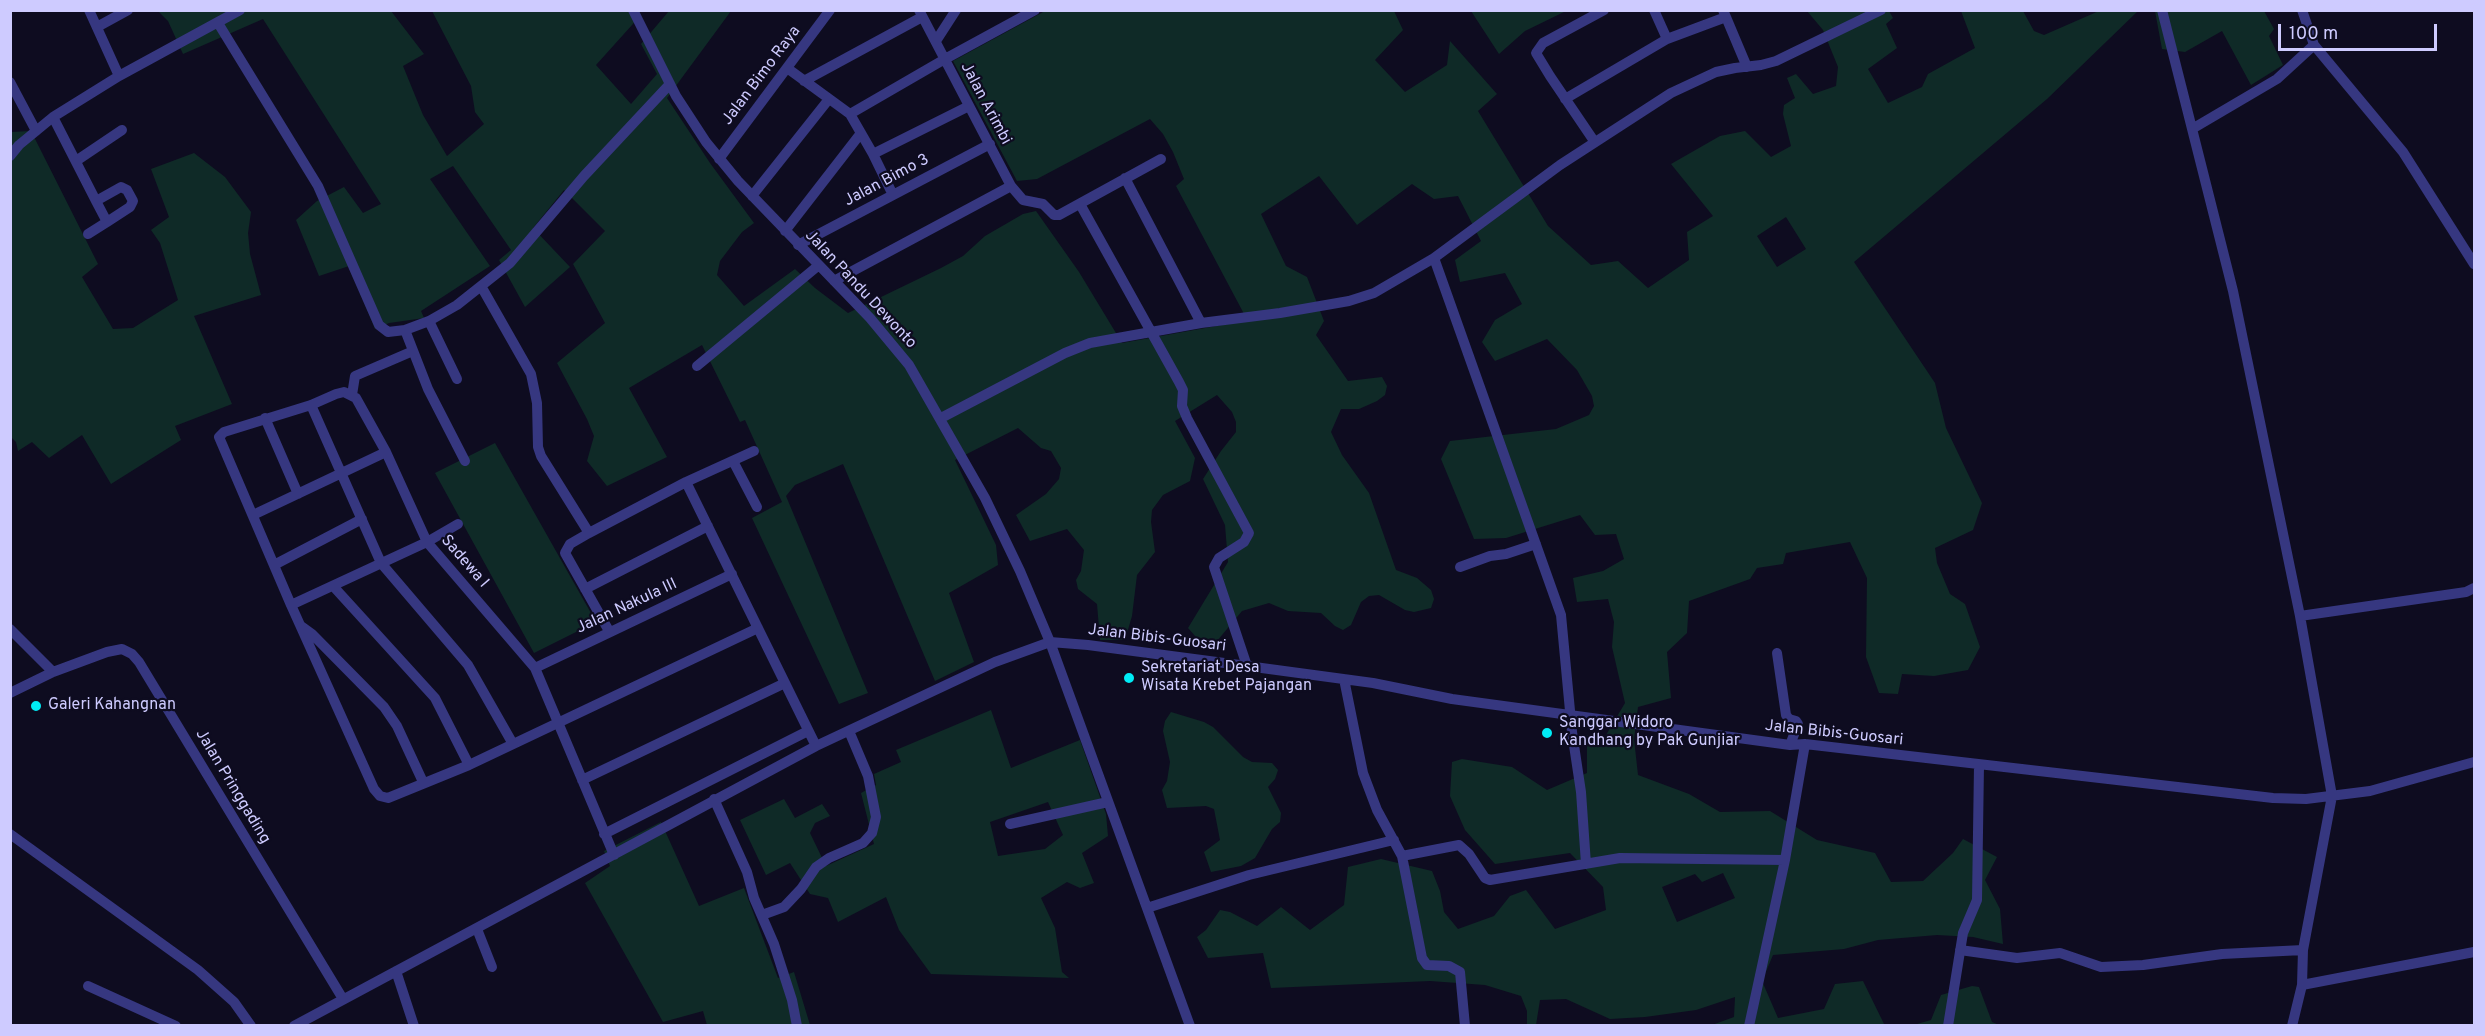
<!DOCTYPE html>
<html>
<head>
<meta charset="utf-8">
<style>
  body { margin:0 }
  #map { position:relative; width:2485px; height:1036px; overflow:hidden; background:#0e0c20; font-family:Overpass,sans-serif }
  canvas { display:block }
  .frame { position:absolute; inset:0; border:12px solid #cecbff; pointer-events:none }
  .scale { position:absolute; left:2278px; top:24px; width:159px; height:27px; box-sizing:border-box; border:3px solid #cecbff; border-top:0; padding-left:8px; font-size:18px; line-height:21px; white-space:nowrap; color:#cecbff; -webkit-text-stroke:4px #0e0c20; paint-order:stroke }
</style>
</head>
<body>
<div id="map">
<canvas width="2485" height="1036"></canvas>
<div class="frame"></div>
<div class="scale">100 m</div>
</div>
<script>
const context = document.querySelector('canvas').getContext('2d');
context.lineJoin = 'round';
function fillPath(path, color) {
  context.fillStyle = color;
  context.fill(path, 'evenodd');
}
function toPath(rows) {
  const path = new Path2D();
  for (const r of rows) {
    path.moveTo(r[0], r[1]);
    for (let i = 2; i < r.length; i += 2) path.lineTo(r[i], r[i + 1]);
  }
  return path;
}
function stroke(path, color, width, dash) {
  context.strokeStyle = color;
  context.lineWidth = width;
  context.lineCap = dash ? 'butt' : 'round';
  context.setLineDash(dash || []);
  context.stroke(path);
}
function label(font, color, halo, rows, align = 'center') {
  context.font = font + ' Overpass,sans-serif';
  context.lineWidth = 4.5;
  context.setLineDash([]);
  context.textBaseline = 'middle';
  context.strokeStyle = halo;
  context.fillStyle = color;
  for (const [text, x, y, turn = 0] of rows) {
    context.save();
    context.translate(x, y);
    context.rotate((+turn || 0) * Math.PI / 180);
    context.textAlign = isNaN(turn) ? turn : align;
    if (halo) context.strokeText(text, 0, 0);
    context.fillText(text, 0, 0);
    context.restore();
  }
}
fillPath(toPath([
  [158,11,391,11,424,54,403,66,423,115,447,156,484,124,475,112,471,86,432,11,639,11,641,15,596,65,631,104,657,74,641,44,669,11,731,11,667,98,710,163,754,223,742,232,720,261,717,275,744,306,795,269,815,288,848,313,941,268,963,256,985,236,1023,214,1036,211,1079,272,1122,343,1244,321,1243,312,1176,186,1184,179,1173,152,1163,134,1150,119,1037,179,1017,181,953,61,1045,11,1394,11,1403,30,1375,60,1405,92,1447,65,1450,41,1497,94,1478,111,1548,226,1591,265,1618,261,1648,288,1689,260,1687,232,1713,216,1671,164,1720,136,1745,131,1771,157,1791,146,1783,114,1784,105,1795,98,1787,78,1796,74,1813,94,1836,86,1838,67,1823,30,1807,11,1889,11,1893,18,1886,24,1897,48,1868,69,1888,103,1922,87,1928,74,1975,48,1961,11,2023,11,2034,31,2044,35,2099,11,2138,11,2047,99,1854,262,1935,383,1946,428,1982,503,1973,530,1935,548,1937,563,1950,594,1965,604,1980,647,1968,670,1934,676,1902,674,1898,694,1879,693,1866,657,1867,578,1850,542,1786,553,1783,564,1757,568,1750,579,1689,601,1687,633,1667,652,1671,698,1638,707,1634,739,1638,775,1689,794,1720,812,1770,811,1817,840,1875,853,1891,882,1923,881,1953,853,1963,839,1997,857,1985,880,2000,909,2003,944,1973,937,1937,935,1878,940,1844,949,1773,955,1762,981,1778,1018,1824,1009,1835,984,1863,981,1885,1026,1712,1025,1734,1017,1735,997,1696,1010,1645,1017,1610,1019,1566,999,1540,1000,1536,1025,1527,1025,1527,1011,1521,996,1485,985,1430,981,1271,988,1263,953,1208,958,1197,937,1206,930,1220,910,1230,912,1257,926,1281,907,1310,930,1344,905,1348,867,1381,859,1432,871,1440,891,1444,912,1458,929,1494,916,1510,896,1526,890,1555,929,1606,910,1603,887,1570,853,1495,864,1465,830,1450,796,1452,762,1462,759,1512,767,1547,790,1587,773,1587,735,1606,735,1625,703,1612,647,1614,622,1608,599,1577,602,1573,578,1603,571,1624,559,1616,534,1595,535,1580,515,1506,538,1474,539,1441,459,1450,441,1556,429,1589,415,1594,406,1592,396,1577,370,1547,339,1495,361,1482,342,1495,320,1522,304,1505,273,1460,282,1455,260,1481,241,1458,196,1434,199,1412,184,1357,225,1319,176,1261,214,1286,266,1307,277,1324,321,1316,335,1348,381,1382,377,1387,386,1385,395,1377,401,1359,409,1341,409,1331,432,1342,455,1369,493,1396,570,1417,578,1431,590,1434,599,1431,608,1414,612,1405,610,1379,595,1369,596,1361,602,1351,625,1343,630,1335,626,1321,613,1288,611,1269,603,1242,611,1217,641,1196,637,1188,628,1228,562,1225,525,1203,479,1221,451,1236,432,1236,422,1232,412,1217,395,1175,421,1195,458,1190,481,1163,495,1152,510,1151,522,1155,552,1137,575,1132,616,1125,640,1100,640,1097,604,1078,589,1076,580,1081,571,1084,550,1067,529,1030,541,1016,515,1046,494,1059,479,1061,468,1051,451,1041,448,1018,428,955,460,996,545,998,565,949,593,974,662,935,681,843,464,795,485,786,496,868,693,839,704,752,518,782,502,745,420,740,422,702,345,629,388,667,457,607,486,587,461,594,436,587,419,557,363,605,323,573,264,605,231,564,190,533,228,570,267,525,307,499,260,511,250,453,166,430,179,490,266,421,311,424,318,389,323,375,329,349,266,319,276,296,220,317,201,344,187,363,213,381,204,263,19,183,54,168,21],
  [1786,217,1806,249,1777,267,1757,236],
  [1723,873,1735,898,1677,922,1662,887,1695,874,1702,882],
  [1566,11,1525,31,1499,54,1471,11],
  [2155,11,2264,11,2274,29,2269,36,2283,65,2251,85,2222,31,2185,52,2162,49],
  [31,131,98,264,82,277,113,329,133,328,178,300,160,243,151,230,169,217,151,169,194,153,225,177,251,212,248,233,250,254,261,295,194,316,232,404,175,426,181,440,111,484,82,435,49,458,32,442,18,451,16,442,11,437,11,132],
  [495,443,596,622,534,653,435,473],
  [991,710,1011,768,1080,740,1106,814,1108,836,1082,853,1094,883,1080,888,1067,882,1041,898,1055,928,1062,972,1069,978,931,974,899,930,886,897,838,922,828,898,810,894,790,863,766,875,740,820,784,799,795,818,822,804,830,816,815,823,810,833,826,866,874,844,861,793,876,785,874,774,901,762,896,750],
  [1048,802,1063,835,1045,849,998,856,990,822],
  [1171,712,1204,722,1213,727,1243,757,1252,762,1272,763,1278,770,1275,779,1268,787,1281,813,1280,822,1272,829,1255,858,1241,866,1211,872,1204,852,1220,840,1214,809,1206,806,1167,808,1162,790,1167,781,1170,762,1163,731,1165,721],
  [661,822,699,906,744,888,778,978,794,972,810,1025,707,1025,703,1011,663,1022,585,883,610,866,604,851],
  [1972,986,1979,987,1992,1022,1999,1025,1910,1026,1931,1020,1941,995]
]), '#0f2a27');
stroke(toPath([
  [89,10,119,76],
  [633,10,676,96,706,142,738,181,870,318,909,365,985,498,1020,571,1050,642,1190,1026],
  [919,10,1011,186,1023,200,1043,204,1054,215,1059,215,1161,159],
  [1654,10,1667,39],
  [1723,10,1747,67],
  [2162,10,2233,291,2300,616,2332,796,2303,950,2302,985,2292,1026],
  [2302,10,2314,45,2403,152,2474,264],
  [218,23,318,186,379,325,388,332,405,330,428,389,465,461],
  [97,27,128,10],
  [936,41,956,10],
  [787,68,850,114,873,154,893,195],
  [804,81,922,17],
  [10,82,36,131],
  [1565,99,1667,39,1726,17],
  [850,114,945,59,1035,10],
  [53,117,96,201,107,222,130,207,133,201,127,190,121,187,96,201],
  [2192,129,2277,79,2314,45],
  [1594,141,1550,76,1536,53,1543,43,1604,10],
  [873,154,969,106],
  [10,156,19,145,53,117,119,76,240,10],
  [719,159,830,10],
  [76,161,122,130],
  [1125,178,1201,323],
  [752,196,829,99],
  [1080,204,1179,382,1183,390,1182,406,1187,418,1249,533,1244,542,1219,558,1214,567,1247,666],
  [785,231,861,133],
  [88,234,107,222],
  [798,245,990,144],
  [1434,258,1561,615,1572,732,1581,792,1586,864],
  [834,281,1011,186],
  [481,286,531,374,537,403,538,447,541,456,589,533,570,544,565,553,609,631],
  [429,321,457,379],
  [405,330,429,321,457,305,510,263,584,176,670,84],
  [697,366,819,265],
  [352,395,355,376,413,351],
  [311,405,381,563,468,665,513,744],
  [265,418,298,494],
  [941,418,1065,353,1090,343,1201,323,1280,313,1349,301,1374,293,1434,258,1560,165,1671,93,1716,72,1735,68,1761,65,1776,61,1881,10],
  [733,461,757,507],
  [686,482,816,746],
  [253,515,386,452],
  [458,524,427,542,291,605,219,437,224,432,311,405,336,394,344,392,356,398,386,452,427,542,535,668,614,855],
  [589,533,686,482,754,451],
  [274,565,362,519],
  [1460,567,1490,556,1506,554,1536,544],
  [333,586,435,698,469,765],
  [585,589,708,526],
  [291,605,374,789,380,796,388,798,469,765,758,628],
  [2300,616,2466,592,2474,588],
  [301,626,312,634,384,707,397,726,423,782],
  [10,629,53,672,107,652,122,649,132,654,139,662,343,999],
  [1777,653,1786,715,1789,719,1796,721,1798,724,1790,745],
  [535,668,732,574],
  [1344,679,1363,773,1377,810,1402,856,1422,958,1427,965,1449,966,1460,972,1465,1026],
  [10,693,53,672],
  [582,780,785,683],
  [714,799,747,872,754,898,774,944,792,1000,797,1026],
  [1010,824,1108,802],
  [10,834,198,970,234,1002,251,1026],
  [604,834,808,731],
  [1402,856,1459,845,1469,854,1485,878,1490,880,1620,858,1785,860],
  [1147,908,1249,875,1394,840],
  [762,915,784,907,801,889,816,867,829,858,863,843,872,833,876,817,868,776,849,731],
  [477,929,492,967],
  [1960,950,2017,958,2060,953,2101,967,2143,965,2222,954,2303,950],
  [396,971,414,1026],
  [2302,985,2474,952],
  [88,986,176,1026],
  [294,1026,816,746,995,662,1050,642,1088,645,1247,666,1373,683,1452,699,1790,745,1805,744,2273,798,2306,799,2370,791,2474,762],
  [1749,1026,1785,860,1805,744],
  [1948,1026,1963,933,1977,900,1979,765]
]), '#363780', 10);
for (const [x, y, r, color] of [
  [1129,678,6,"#00ecf6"],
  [36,706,6,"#00ecf6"],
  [1547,733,6,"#00ecf6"]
]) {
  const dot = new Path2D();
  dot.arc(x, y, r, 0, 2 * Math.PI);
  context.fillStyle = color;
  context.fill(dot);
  stroke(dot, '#0e0c20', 2);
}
label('16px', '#cecbff', '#0e0c20', [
  ["Jalan Bimo Raya",762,76,-53],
  ["Jalan Arimbi",985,104,62],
  ["Jalan Bimo 3",887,181,-28],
  ["Jalan Pandu Dewonto",860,290,47],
  ["Sadewa I",464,562,49],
  ["Jalan Nakula III",627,607,-25],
  ["Jalan Bibis-Guosari",1157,639,7],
  ["Jalan Bibis-Guosari",1834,734,6],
  ["Jalan Pringgading",232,787,59]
]);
label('16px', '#cecbff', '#0e0c20', [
  ["Sekretariat Desa",1141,669],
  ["Wisata Krebet Pajangan",1141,687],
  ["Galeri Kahangnan",48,706],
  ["Sanggar Widoro",1559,724],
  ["Kandhang by Pak Gunjiar",1559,742]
], 'left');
</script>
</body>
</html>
